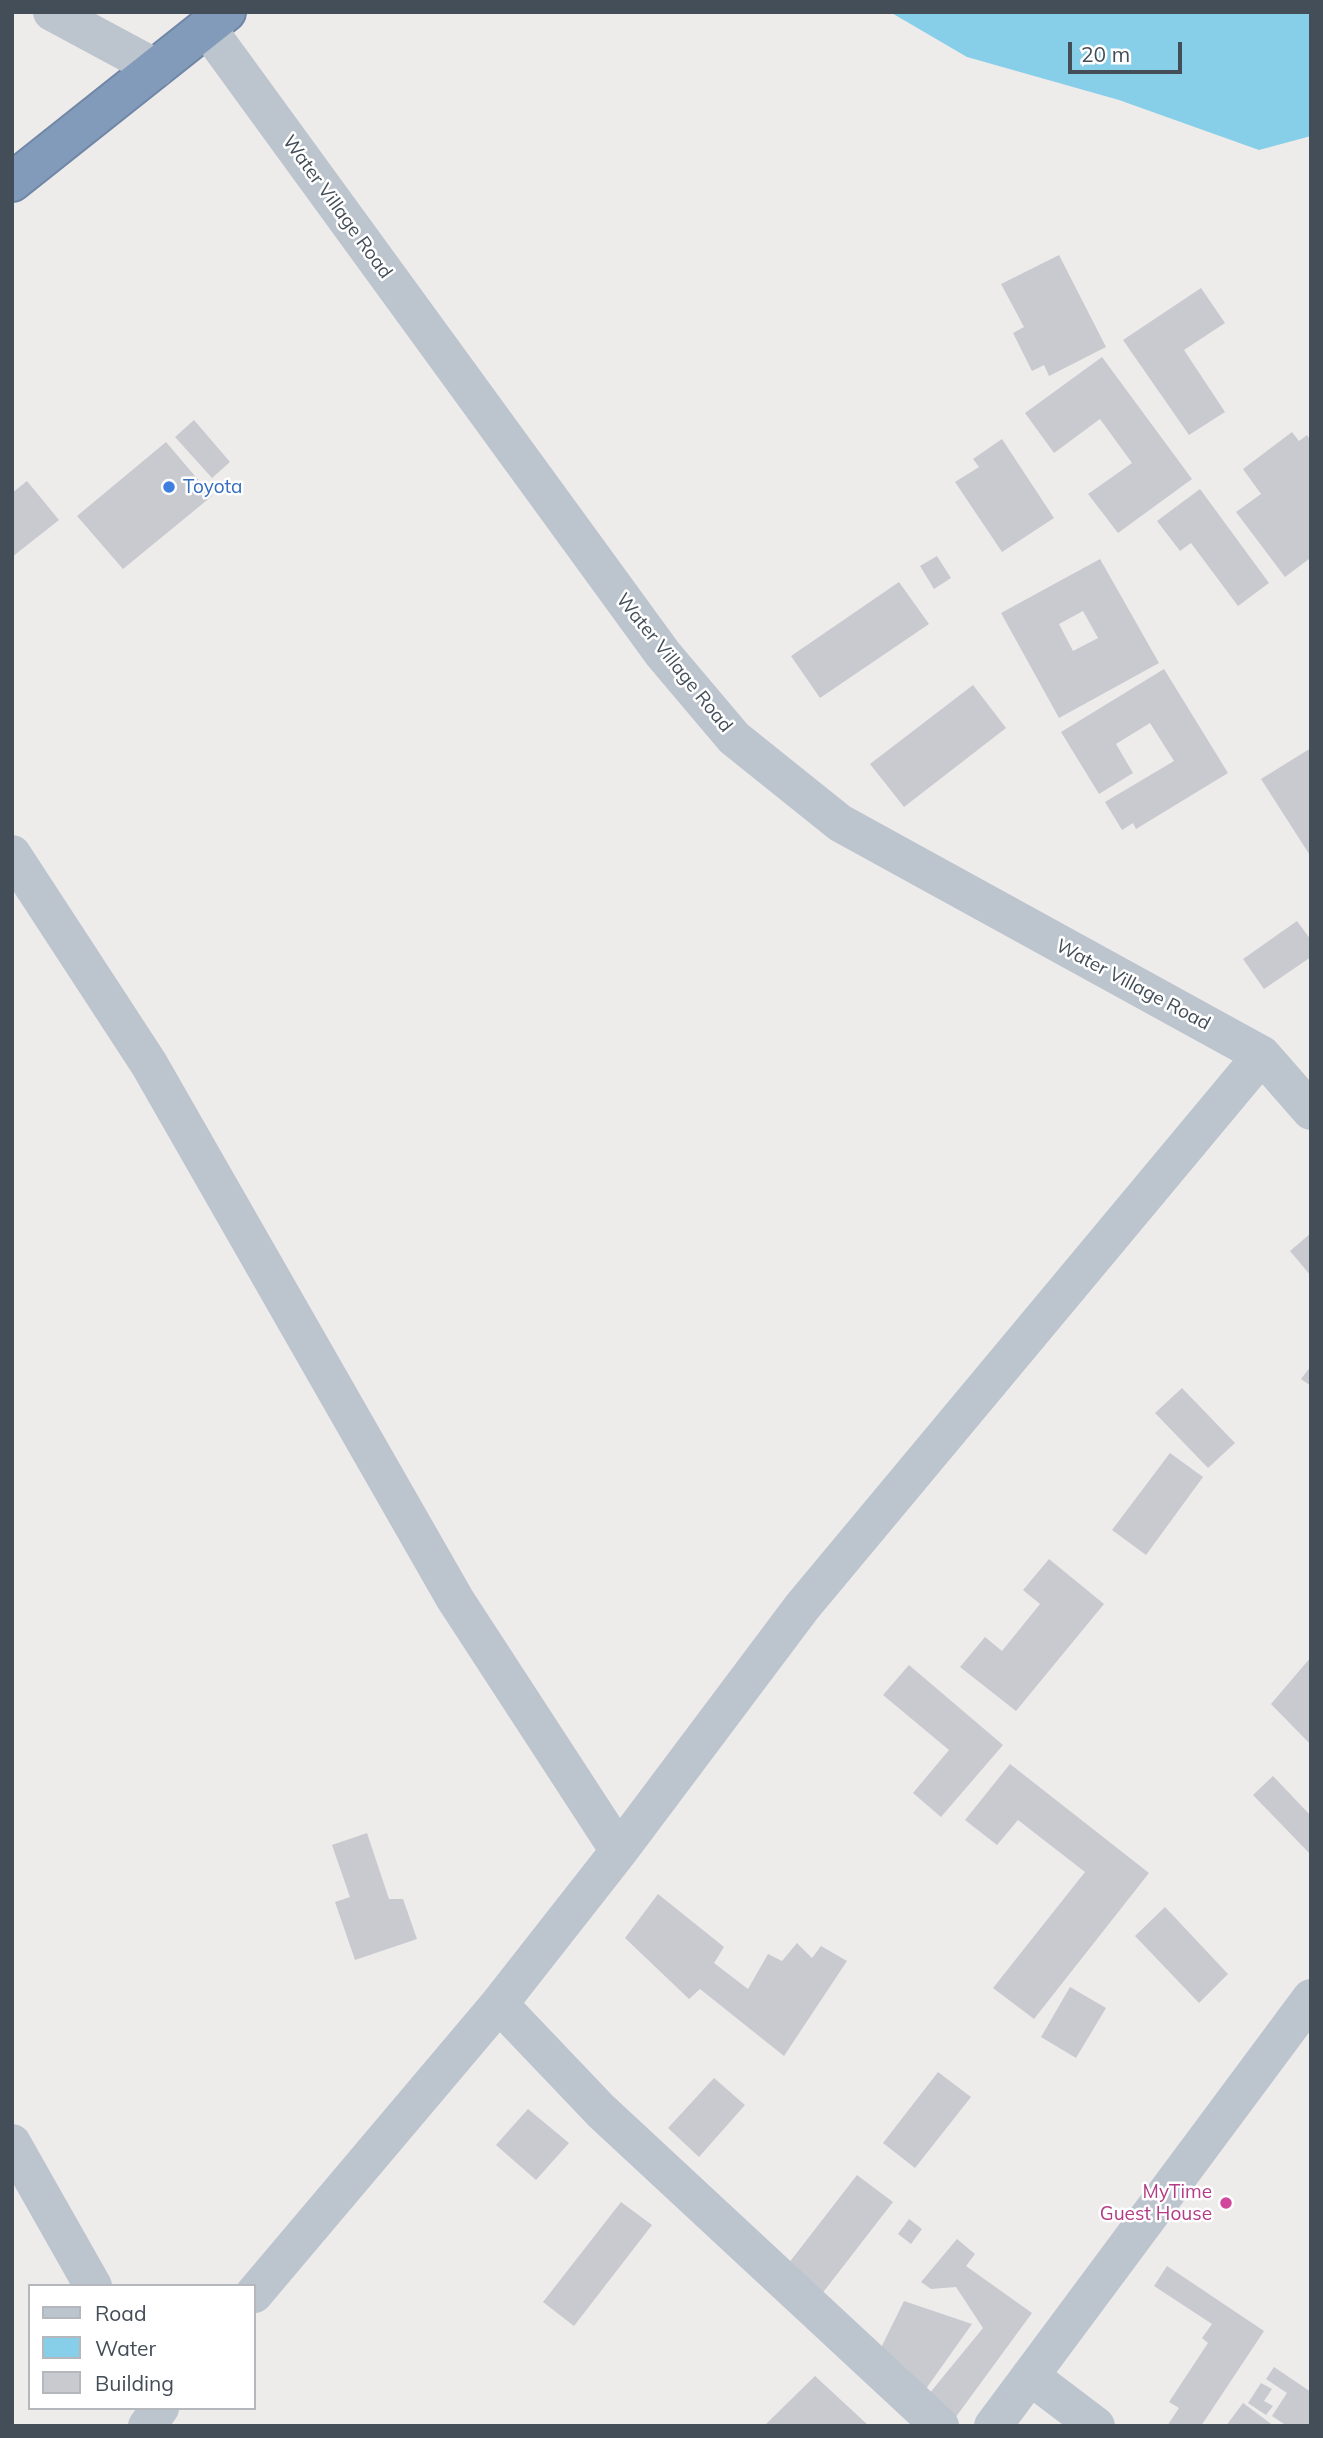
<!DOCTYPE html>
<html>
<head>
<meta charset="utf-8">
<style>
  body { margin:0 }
  #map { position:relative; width:1323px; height:2438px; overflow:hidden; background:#eeebeb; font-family:Mulish,sans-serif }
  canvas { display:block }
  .frame { position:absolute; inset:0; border:14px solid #444e58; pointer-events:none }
  .legend { position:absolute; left:28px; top:2284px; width:228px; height:126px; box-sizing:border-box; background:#fff; border:2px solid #b4b8bc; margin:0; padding:9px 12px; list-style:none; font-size:21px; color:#444e58 }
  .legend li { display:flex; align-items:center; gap:14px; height:35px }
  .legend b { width:35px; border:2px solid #b4b8bc }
  .scale { position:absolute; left:1068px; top:42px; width:114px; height:32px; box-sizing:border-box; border:4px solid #444e58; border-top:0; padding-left:9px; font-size:21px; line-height:24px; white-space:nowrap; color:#444e58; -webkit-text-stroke:5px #fff; paint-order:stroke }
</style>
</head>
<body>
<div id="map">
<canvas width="1323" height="2438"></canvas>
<div class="frame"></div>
<ul class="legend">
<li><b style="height:9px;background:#bcc5ce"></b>Road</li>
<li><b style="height:19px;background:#87cfe8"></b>Water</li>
<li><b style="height:19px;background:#c8cad0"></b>Building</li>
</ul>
<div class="scale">20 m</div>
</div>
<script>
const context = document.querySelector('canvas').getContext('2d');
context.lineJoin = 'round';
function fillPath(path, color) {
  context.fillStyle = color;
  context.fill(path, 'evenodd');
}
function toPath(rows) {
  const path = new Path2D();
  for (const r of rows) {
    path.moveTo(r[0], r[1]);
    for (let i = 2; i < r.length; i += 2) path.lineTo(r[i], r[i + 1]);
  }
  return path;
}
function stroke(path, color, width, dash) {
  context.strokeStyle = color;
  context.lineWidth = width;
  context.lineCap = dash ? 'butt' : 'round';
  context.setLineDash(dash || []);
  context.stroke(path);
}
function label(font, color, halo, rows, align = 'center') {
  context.font = font + ' Mulish,sans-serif';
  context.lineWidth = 5;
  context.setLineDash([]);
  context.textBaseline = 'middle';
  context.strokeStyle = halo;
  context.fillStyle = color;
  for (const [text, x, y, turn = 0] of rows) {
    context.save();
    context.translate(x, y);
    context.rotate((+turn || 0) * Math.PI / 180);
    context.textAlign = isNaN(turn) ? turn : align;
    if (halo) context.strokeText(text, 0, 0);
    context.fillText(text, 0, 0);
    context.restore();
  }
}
fillPath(toPath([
  [890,12,1311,12,1311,136,1259,150,1119,100,967,57]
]), '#87cfe8');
fillPath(toPath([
  [1059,255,1106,347,1049,376,1044,365,1032,371,1013,333,1024,327,1001,284],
  [1201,288,1225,323,1184,350,1225,412,1189,435,1123,340],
  [1102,357,1192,479,1118,533,1088,494,1132,463,1100,419,1054,453,1025,413],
  [194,420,230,462,212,478,175,437],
  [1292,432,1299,441,1307,435,1311,441,1311,561,1309,559,1285,577,1236,512,1261,494,1243,469],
  [1002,439,1054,518,1002,552,955,482,979,467,973,459],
  [166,442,212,496,123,569,77,516],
  [27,481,59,520,12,557,12,493],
  [1200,489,1269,583,1238,606,1191,543,1180,551,1157,521],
  [937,556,951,578,934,589,920,566],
  [1100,559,1159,663,1059,718,1001,613],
  [1083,611,1098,638,1073,651,1059,624],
  [899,582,929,624,820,698,791,656],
  [1164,669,1228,773,1136,829,1133,823,1122,830,1105,802,1174,761,1150,723,1116,744,1133,773,1099,794,1061,732],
  [973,685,1006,728,904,807,870,764],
  [1311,748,1311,857,1261,779],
  [1297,921,1311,940,1311,957,1264,989,1243,959],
  [1311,1233,1311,1276,1290,1251],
  [1311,1366,1311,1386,1301,1379],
  [1182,1388,1235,1443,1208,1468,1155,1413],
  [1170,1453,1203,1477,1146,1555,1112,1530],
  [1049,1559,1104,1604,1016,1711,960,1667,985,1637,1002,1651,1040,1604,1023,1590],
  [1311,1657,1311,1745,1271,1704],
  [909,1665,1003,1745,941,1817,913,1793,949,1750,883,1695],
  [1010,1764,1149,1873,1034,2019,993,1988,1085,1872,1018,1820,997,1845,965,1820],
  [1273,1776,1311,1816,1311,1855,1253,1795],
  [367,1833,389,1899,403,1899,417,1939,355,1960,335,1902,350,1897,332,1845],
  [658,1894,724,1947,714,1963,748,1989,768,1954,782,1961,797,1943,812,1958,821,1946,847,1961,784,2056,700,1989,689,1999,625,1938],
  [1165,1907,1228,1974,1199,2003,1135,1936],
  [1070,1987,1106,2008,1076,2058,1041,2037],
  [938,2072,971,2097,915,2168,883,2143],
  [714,2078,745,2105,699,2157,668,2128],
  [528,2109,569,2143,536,2180,496,2145],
  [857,2175,893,2202,821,2295,785,2268],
  [621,2202,652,2225,574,2326,543,2302],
  [909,2219,922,2229,911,2244,898,2234],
  [957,2239,975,2254,966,2266,1032,2313,950,2425,924,2400,983,2328,956,2287,931,2289,921,2282],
  [1167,2266,1264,2331,1201,2426,1167,2426,1179,2408,1169,2402,1208,2343,1202,2338,1212,2324,1154,2286],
  [904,2301,972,2324,923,2393,876,2358],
  [1274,2367,1311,2392,1311,2426,1287,2426,1272,2416,1287,2393,1266,2379],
  [815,2376,869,2426,764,2426],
  [1261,2383,1272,2389,1264,2401,1273,2406,1266,2415,1248,2403],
  [1243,2403,1274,2426,1226,2426]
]), '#c8cad0');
const highway = toPath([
  [12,182,226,12]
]);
stroke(highway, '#6f86a5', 42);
stroke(toPath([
  [52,12,156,68],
  [207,28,663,654,734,738,840,823,1262,1055,1311,1111],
  [12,854,149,1064,455,1599,619,1851],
  [499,2004,601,2111,940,2426],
  [12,2143,93,2286],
  [254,2294,499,2004,619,1851,802,1607,1262,1055],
  [1030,2376,1096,2426],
  [147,2426,160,2408],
  [993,2426,1311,1998]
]), '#bcc5ce', 38);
stroke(highway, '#839bba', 38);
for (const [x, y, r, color] of [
  [169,487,7,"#3f7fe0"],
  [1226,2203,7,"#d1479c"]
]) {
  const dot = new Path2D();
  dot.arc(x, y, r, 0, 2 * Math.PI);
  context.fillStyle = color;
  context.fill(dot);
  stroke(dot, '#fff', 2.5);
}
label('19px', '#444e58', '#fff', [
  ["Water Village Road",337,207,54],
  ["Water Village Road",674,663,51],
  ["Water Village Road",1133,985,28]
]);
label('19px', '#366cbe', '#fff', [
  ["Toyota",183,487]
], 'left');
label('19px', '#b23c85', '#fff', [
  ["MyTime",1212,2192],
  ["Guest House",1212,2214]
], 'right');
</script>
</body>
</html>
